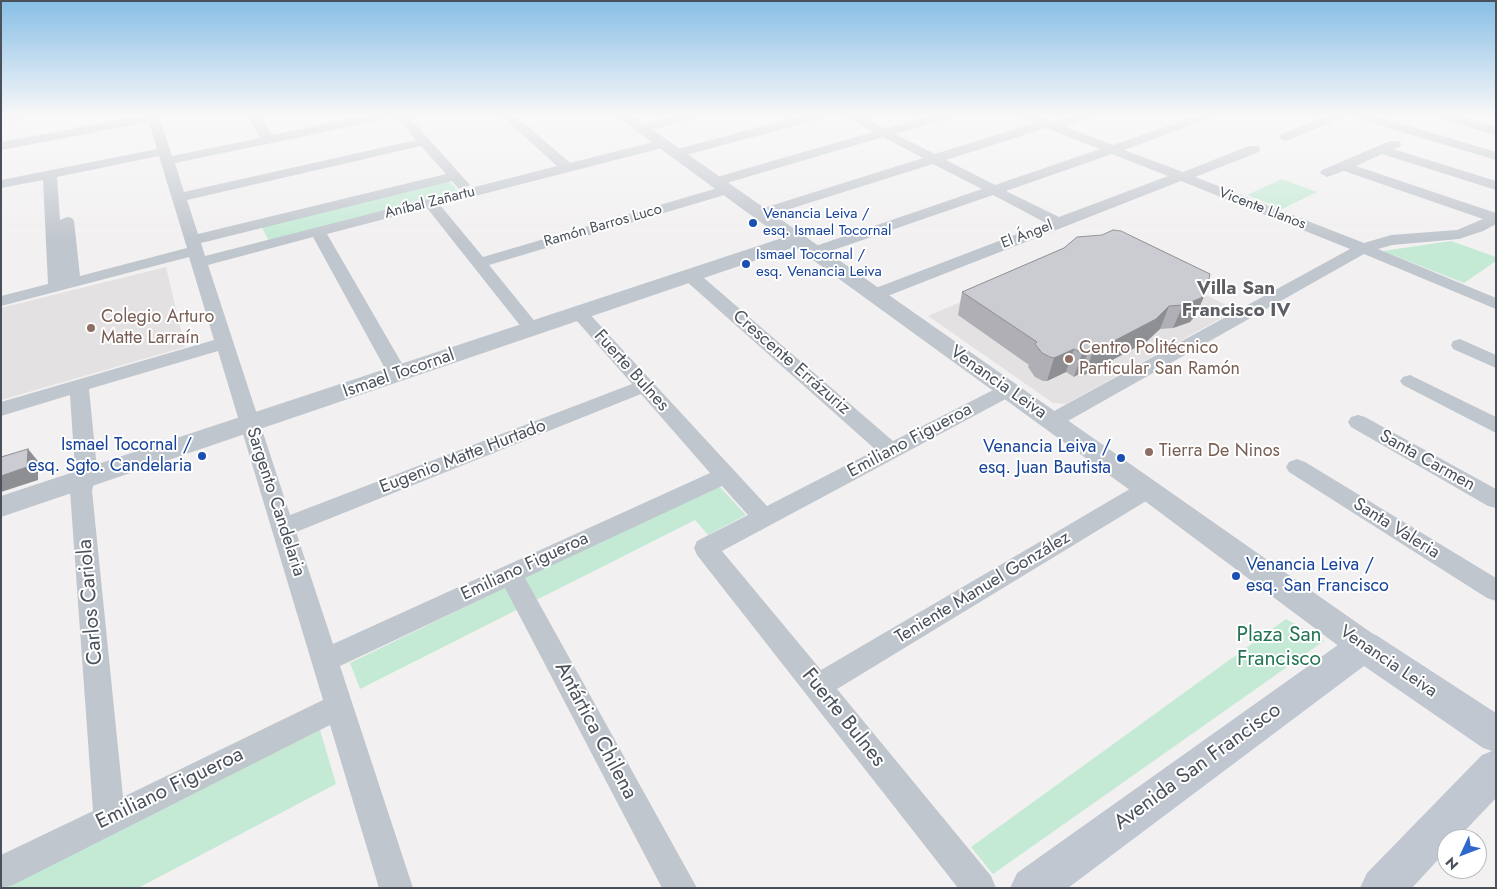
<!DOCTYPE html>
<html>
<head>
<meta charset="utf-8">
<style>
  body { margin:0 }
  #map { position:relative; width:1497px; height:889px; overflow:hidden; background:#f2f0f0; font-family:Jost,sans-serif }
  canvas { display:block }
  .frame { position:absolute; inset:0; border:2px solid #4a515b; pointer-events:none }
  .north { position:absolute; left:1437px; top:829px; width:50px; height:50px; box-sizing:border-box; background:#fff; border:1px solid #b7b9bd; border-radius:50%; rotate:227deg; font-size:14px; font-weight:700; line-height:20px; text-align:center; color:#4a515b }
  .north::after { content:''; display:block; margin:auto; width:18px; height:22px; background:#2f68cd; clip-path:polygon(50% 0,100% 100%,50% 72%,0 100%) }
</style>
</head>
<body>
<div id="map">
<canvas width="1497" height="889"></canvas>
<div class="frame"></div>
<div class="north">N</div>
</div>
<script>
const context = document.querySelector('canvas').getContext('2d');
context.lineJoin = 'round';
function fillPath(path, color) {
  context.fillStyle = color;
  context.fill(path, 'evenodd');
}
function toPath(rows) {
  const path = new Path2D();
  for (const r of rows) {
    path.moveTo(r[0], r[1]);
    for (let i = 2; i < r.length; i += 2) path.lineTo(r[i], r[i + 1]);
  }
  return path;
}
function stroke(path, color, width, dash) {
  context.strokeStyle = color;
  context.lineWidth = width;
  context.lineCap = dash ? 'butt' : 'round';
  context.setLineDash(dash || []);
  context.stroke(path);
}
function label(font, color, halo, rows, align = 'center') {
  context.font = font + ' Jost,sans-serif';
  context.lineWidth = 4;
  context.setLineDash([]);
  context.textBaseline = 'middle';
  context.strokeStyle = halo;
  context.fillStyle = color;
  for (const [text, x, y, turn = 0] of rows) {
    context.save();
    context.translate(x, y);
    context.rotate((+turn || 0) * Math.PI / 180);
    context.textAlign = isNaN(turn) ? turn : align;
    if (halo) context.strokeText(text, 0, 0);
    context.fillText(text, 0, 0);
    context.restore();
  }
}
fillPath(toPath([
  [1100,242,1236,310,1066,404,1053,403,928,316],
  [166,267,185,347,1,400,1,308]
]), '#e3e1e1');
fillPath(toPath([
  [448,179,459,192,269,241,261,226],
  [1282,179,1317,192,1282,209,1247,195],
  [1451,241,1496,257,1496,261,1464,283,1383,251],
  [717,484,746,515,708,535,695,520,360,689,350,663],
  [1286,619,1324,641,993,874,971,847],
  [320,730,336,784,138,888,1,888]
]), '#c4ead5');
fillPath(toPath([
  [1,116,24,116,22,119,1,123,1,116],
  [142,116,159,116,172,156,260,138,248,116,260,116,272,135,363,116,389,116,383,120,175,163,184,192,416,140,395,116,408,116,470,185,463,189,458,188,452,181,201,243,205,256,557,166,502,116,516,116,570,163,661,140,667,144,666,147,440,205,483,257,721,187,726,186,731,187,733,190,731,193,489,265,541,329,538,333,532,334,526,333,427,208,327,234,408,374,405,378,398,380,391,378,388,374,313,237,208,265,290,515,632,384,570,313,573,309,579,308,585,309,767,506,876,450,685,280,683,276,685,272,691,271,697,272,893,441,1001,386,1008,384,1015,386,1018,390,1015,394,722,551,821,670,1140,483,1148,481,1156,483,1159,489,1156,495,837,689,991,876,996,888,958,888,697,555,694,548,697,541,748,515,722,486,525,578,697,888,662,888,505,588,340,666,413,888,379,888,330,725,13,885,1,888,1,855,93,811,70,491,75,469,70,395,1,416,1,402,214,340,189,257,1,306,1,296,48,284,43,180,1,188,1,180,157,149,149,122,1,150,1,142,142,116],
  [421,146,446,174,198,234,187,200,421,146],
  [159,156,187,248,80,276,74,221,72,218,67,217,60,220,57,177,159,156],
  [218,351,323,700,123,797,92,491,97,469,89,389,218,351],
  [641,394,710,473,333,644,296,532,641,394],
  [673,116,695,116,693,119,640,133,634,129,636,126,673,116],
  [800,116,822,116,820,119,675,158,668,154,670,151,800,116],
  [845,116,861,116,885,129,928,116,949,116,947,119,895,134,935,154,1035,123,1021,116,1039,116,1054,122,1072,116,1091,116,1066,127,1113,145,1197,116,1216,116,1124,150,1183,172,1249,146,1259,146,1260,149,1259,152,1195,177,1364,243,1391,235,1457,230,1483,219,1344,171,1327,177,1320,173,1322,170,1390,141,1400,141,1401,144,1400,147,1393,149,1496,181,1496,190,1382,154,1356,166,1496,213,1496,224,1483,231,1459,239,1392,245,1378,249,1496,298,1496,309,1364,254,1059,426,1052,428,1045,426,1042,421,1045,416,1350,249,1181,181,880,299,868,299,865,295,868,291,1046,223,993,195,819,255,807,255,805,252,807,249,982,189,933,164,764,217,754,217,752,214,754,211,923,158,883,137,720,185,710,185,708,182,710,179,873,132,845,116],
  [1046,128,1100,149,995,185,946,160,1046,128],
  [1112,154,1168,176,1059,217,1006,191,1112,154],
  [1328,116,1346,116,1289,140,1285,141,1279,137,1281,134,1328,116],
  [1356,116,1376,116,1496,152,1496,160,1358,119,1356,116],
  [1439,116,1460,116,1496,127,1496,135,1441,119,1439,116],
  [1460,339,1496,355,1496,368,1453,349,1451,345,1453,341,1460,339],
  [1410,375,1496,417,1496,433,1403,385,1400,381,1403,377,1410,375],
  [1358,415,1365,417,1496,489,1496,508,1488,506,1351,427,1348,422,1351,417,1358,415],
  [1297,459,1305,462,1496,578,1496,601,1487,598,1289,472,1286,467,1289,462,1297,459]
]), '#c0c6cd');
fillPath(toPath([
  [616,116,633,116,1376,636,1381,646,1376,656,1364,660,1352,656,1138,496,795,247,1,517,1,496,782,238,616,116]
]), '#c0c6cd');
fillPath(toPath([
  [1364,631,1376,635,1496,713,1496,798,1457,839,1447,839,1447,850,1412,888,1360,888,1367,873,1482,755,1492,751,1483,748,1364,666,1068,888,1010,888,1017,873,1352,635,1364,631]
]), '#c0c7d1');
fillPath(toPath([
  [1102,235,1196,315,1190,322,1173,328,1160,329,1146,342,1084,375,1080,373,1074,377,1066,372,1047,381,1043,381,1035,377,1028,367,1029,365,958,315,962,292]
]), '#afafb5');
fillPath(toPath([
  [1206,292,1196,315,1190,322,1173,328,1183,305],
  [1169,306,1160,329,1146,342,1084,375,1093,352],
  [1074,349,1066,372,1047,381,1054,358],
  [1089,350,1080,373,1074,377,1082,353],
  [28,449,38,461,38,480,1,492,1,476]
]), '#8e8f93');
const building = toPath([
  [1113,230,1121,231,1210,274,1206,292,1201,298,1183,305,1169,306,1156,319,1093,352,1089,350,1082,353,1074,349,1054,358,1050,357,1042,353,1035,344,1037,342,962,292,1064,248,1077,237,1102,235,1113,230],
  [28,449,27,467,1,476,1,457,28,449]
]);
fillPath(building, '#cbccd2');
stroke(building, '#8e8f93', 1);
const sky = context.createLinearGradient(0, 0, 0, 241);
sky.addColorStop(0, '#87bee6');
sky.addColorStop(0.48, '#f9f8f8');
sky.addColorStop(1, '#f9f8f800');
context.fillStyle = sky;
context.fillRect(0, 0, 1497, 241);
for (const [x, y, r, color] of [
  [753,223,5,"#1a4fb4"],
  [746,264,5,"#1a4fb4"],
  [91,328,5,"#8d6e63"],
  [1069,359,5,"#8d6e63"],
  [1149,452,5,"#8d6e63"],
  [202,456,5,"#1a4fb4"],
  [1121,458,5,"#1a4fb4"],
  [1236,576,5,"#1a4fb4"]
]) {
  const dot = new Path2D();
  dot.arc(x, y, r, 0, 2 * Math.PI);
  context.fillStyle = color;
  context.fill(dot);
  stroke(dot, '#fff', 2);
}
label('15px', '#4a515b', '#fff', [
  ["Aníbal Zañartu",430,203,-14],
  ["Vicente Llanos",1262,209,21],
  ["Ramón Barros Luco",603,226,-16],
  ["El Ángel",1027,235,-21]
]);
label('15px', '#164399', '#fff', [
  ["Venancia Leiva /",763,214],
  ["esq. Ismael Tocornal",763,231],
  ["Ismael Tocornal /",756,255],
  ["esq. Venancia Leiva",756,272]
], 'left');
label('18px', '#785e54', '#fff', [
  ["Colegio Arturo",101,318],
  ["Matte Larraín",101,339],
  ["Centro Politécnico",1079,349],
  ["Particular San Ramón",1079,370],
  ["Tierra De Ninos",1159,452]
], 'left');
label('18px', '#4a515b', '#fff', [
  ["Crescente Errázuriz",791,363,41],
  ["Fuerte Bulnes",631,371,48],
  ["Ismael Tocornal",399,374,-19],
  ["Venancia Leiva",998,383,35],
  ["Emiliano Figueroa",910,441,-28],
  ["Eugenio Matte Hurtado",463,457,-21],
  ["Santa Carmen",1427,461,29],
  ["Sargento Candelaria",275,502,72],
  ["Santa Valeria",1396,529,32],
  ["Emiliano Figueroa",525,567,-25],
  ["Teniente Manuel González",983,588,-31],
  ["Venancia Leiva",1388,662,34]
]);
label('18px', '#164399', '#fff', [
  ["Ismael Tocornal /",192,446],
  ["esq. Sgto. Candelaria",192,467],
  ["Venancia Leiva /",1111,448],
  ["esq. Juan Bautista",1111,469],
  ["Venancia Leiva /",1246,566,"left"],
  ["esq. San Francisco",1246,587,"left"]
], 'right');
label('bold 19px', '#5d5f64', '#fff', [
  ["Villa San",1236,289],
  ["Francisco IV",1236,311]
]);
label('21px', '#4a515b', '#fff', [
  ["Carlos Cariola",91,602,-95],
  ["Fuerte Bulnes",843,718,51],
  ["Antártica Chilena",595,731,62],
  ["Avenida San Francisco",1198,767,-36],
  ["Emiliano Figueroa",170,789,-26]
]);
label('21px', '#227452', '#fff', [
  ["Plaza San",1279,636],
  ["Francisco",1279,660]
]);
</script>
</body>
</html>
